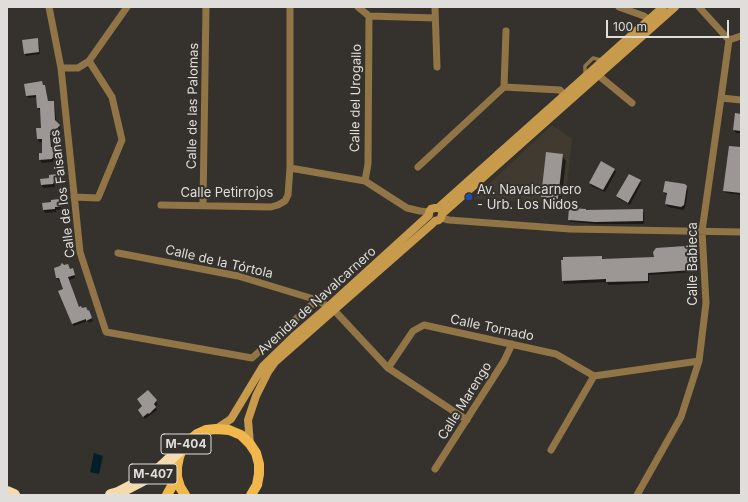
<!DOCTYPE html>
<html>
<head>
<meta charset="utf-8">
<style>
  body { margin:0 }
  #map { position:relative; width:748px; height:502px; overflow:hidden; background:#35322e; font-family:Inter,sans-serif }
  canvas { display:block }
  .frame { position:absolute; inset:0; border:8px solid #dfdedb; pointer-events:none }
  .scale { position:absolute; left:606px; top:20px; width:123px; height:18px; box-sizing:border-box; border:2px solid #dfdedb; border-top:0; padding-left:5px; font-size:12px; line-height:14px; white-space:nowrap; color:#dfdedb; -webkit-text-stroke:3px #35322e; paint-order:stroke }
</style>
</head>
<body>
<div id="map">
<canvas width="748" height="502"></canvas>
<div class="frame"></div>
<div class="scale">100 m</div>
</div>
<script>
const context = document.querySelector('canvas').getContext('2d');
context.lineJoin = 'round';
function fillPath(path, color) {
  context.fillStyle = color;
  context.fill(path, 'evenodd');
}
function toPath(rows) {
  const path = new Path2D();
  for (const r of rows) {
    path.moveTo(r[0], r[1]);
    for (let i = 2; i < r.length; i += 2) path.lineTo(r[i], r[i + 1]);
  }
  return path;
}
function stroke(path, color, width, dash) {
  context.strokeStyle = color;
  context.lineWidth = width;
  context.lineCap = dash ? 'butt' : 'round';
  context.setLineDash(dash || []);
  context.stroke(path);
}
function label(font, color, halo, rows, align = 'center') {
  context.font = font + ' Inter,sans-serif';
  context.lineWidth = 4;
  context.setLineDash([]);
  context.textBaseline = 'middle';
  context.strokeStyle = halo;
  context.fillStyle = color;
  for (const [text, x, y, turn = 0] of rows) {
    context.save();
    context.translate(x, y);
    context.rotate((+turn || 0) * Math.PI / 180);
    context.textAlign = isNaN(turn) ? turn : align;
    if (halo) context.strokeText(text, 0, 0);
    context.fillText(text, 0, 0);
    context.restore();
  }
}
fillPath(toPath([
  [552,125,572,139,565,203,473,199]
]), '#403a30');
fillPath(toPath([
  [94,453,103,456,99,474,90,472]
]), '#002029');
fillPath(toPath([
  [37,39,39,42,40,54,26,56,24,53],
  [42,82,44,86,46,89,48,102,54,102,55,105,56,123,61,129,54,137,51,137,52,148,54,148,55,151,56,160,53,160,53,162,42,163,40,160,40,154,43,154,43,142,39,142,38,139,37,129,42,129,41,110,39,110,38,108,37,97,28,98,27,96],
  [741,115,741,133,736,133,734,130],
  [741,148,741,195,726,193,724,191],
  [547,153,562,155,566,161,561,205,545,203,542,197],
  [614,169,616,172,605,192,591,186,590,183],
  [57,175,58,178,59,185,55,185,55,187,43,188,42,185,41,179,50,179],
  [640,181,641,184,630,205,619,199,618,196],
  [686,187,688,190,685,208,683,210,668,207,666,204,668,195,666,195,664,192],
  [59,200,60,203,61,209,56,210,56,212,45,213,44,210],
  [642,210,644,213,644,224,597,224,571,222,569,219,586,211],
  [691,251,692,254,694,272,649,275,649,283,608,285,607,282,564,284,563,281,562,261,602,257,603,260,655,258],
  [55,268,70,270,74,272,75,278,69,280,79,308,88,312,90,314,93,321,89,323,88,321,74,326,73,324,61,280,59,281,57,278],
  [148,392,158,404,155,407,157,410,145,419,141,413]
]), '#0007');
fillPath(toPath([
  [38,38,39,52,24,54,22,40],
  [42,81,43,85,45,85,48,101,54,101,55,120,60,125,52,135,50,135,51,147,54,147,55,157,52,158,52,159,39,160,39,153,42,153,42,139,37,139,36,128,41,128,40,108,37,108,36,95,26,96,24,84],
  [735,113,741,114,741,131,733,130],
  [729,146,741,147,741,193,723,191],
  [546,152,563,154,558,199,541,197],
  [601,161,615,169,603,190,589,183],
  [57,174,58,182,54,182,53,184,41,185,40,179,49,178,49,175],
  [629,174,641,180,628,203,616,196],
  [665,181,685,184,687,186,684,205,681,207,665,204,667,193,663,192],
  [59,199,60,207,55,207,55,209,43,210,42,203,51,202,51,200],
  [569,208,586,209,586,210,643,209,643,221,595,222,568,220],
  [685,246,691,250,693,270,648,273,648,281,606,282,606,279,562,281,561,260,563,260,563,257,602,256,602,259,654,257,653,252,656,248],
  [62,263,64,265,68,264,70,269,73,268,75,275,68,277,79,307,81,306,82,308,86,307,88,311,89,310,92,318,86,321,86,319,72,324,58,291,63,289,59,278,56,278,54,268,60,266],
  [148,390,157,400,154,404,156,407,149,414,148,413,143,417,138,410,142,406,137,399]
]), '#9c9694');
stroke(toPath([
  [585,75,585,66,593,58,601,60]
]), '#917546', 3.5);
stroke(toPath([
  [49,7,61,68,80,252,106,332,252,358,317,300],
  [358,7,369,16,435,18],
  [435,7,437,67],
  [619,7,644,16,653,23],
  [729,40,741,36],
  [61,68,78,68,89,61,127,7],
  [598,75,632,103],
  [504,87,506,31],
  [721,98,741,100],
  [418,167,504,87,560,90,568,99],
  [290,168,365,181,407,208,420,211,429,212],
  [365,181,368,164,369,16],
  [74,197,98,198,122,140,112,97,89,61],
  [161,205,271,207,278,205,285,201,288,195,290,168,290,7],
  [203,205,206,7],
  [441,218,449,220,570,229,741,232],
  [118,253,238,276,317,300,334,310,388,368],
  [467,420,388,368,413,331,424,325,556,354,594,376,699,361],
  [551,450,594,376],
  [435,469,504,361,512,344],
  [637,495,681,417,699,361,706,303,702,231,721,98,729,40,699,7]
]), '#917546', 7);
stroke(toPath([
  [438,208,663,7],
  [216,429,231,419,263,366,294,336,329,306,429,215,429,212,431,209,435,208,438,208],
  [250,444,248,420,256,396,268,372,275,362,334,310,432,224,435,221,439,220,441,218,442,214,675,7]
]), '#c79a4c', 8);
stroke(toPath([
  [167,495,177,477],
  [185,495,180,487,177,477,177,467,179,457,183,447,190,440,197,434,206,430,216,429,229,430,241,435,250,444,256,453,259,464,259,474,257,485,251,495]
]), '#f0b74c', 10);
stroke(toPath([
  [7,492,14,495],
  [111,495,118,493,139,482,155,473,183,447]
]), '#f5daae', 12);
for (const [x, y, r, color] of [
  [469,197,4,"#1a4fb4"]
]) {
  const dot = new Path2D();
  dot.arc(x, y, r, 0, 2 * Math.PI);
  context.fillStyle = color;
  context.fill(dot);
  stroke(dot, '#35322e', 1.5);
}
for (const [x, y, w] of [
  [186,444,50],
  [153,474,48]
]) {
  const box = new Path2D();
  box.roundRect(x - w / 2, y - 10, w, 20, 3);
  context.fillStyle = '#35322e';
  context.fill(box);
  stroke(box, '#dfdedb', 1);
}
label('bold 12px', '#dfdedb', null, [
  ["M-404",186,444],
  ["M-407",153,474]
]);
label('13px', '#dfdedb', '#35322e', [
  ["Calle del Urogallo",356,98,-89],
  ["Calle de las Palomas",193,106,-89],
  ["Calle Petirrojos",227,193],
  ["Calle de los Faisanes",63,194,-97],
  ["Calle de la Tórtola",219,262,13],
  ["Calle Babieca",693,264,-90],
  ["Avenida de Navalcarnero",317,301,-42],
  ["Calle Tornado",492,328,12],
  ["Calle Marengo",465,401,-58]
]);
label('13px', '#dfdedb', '#35322e', [
  ["Av. Navalcarnero",477,190],
  ["- Urb. Los Nidos",477,205]
], 'left');
</script>
</body>
</html>
